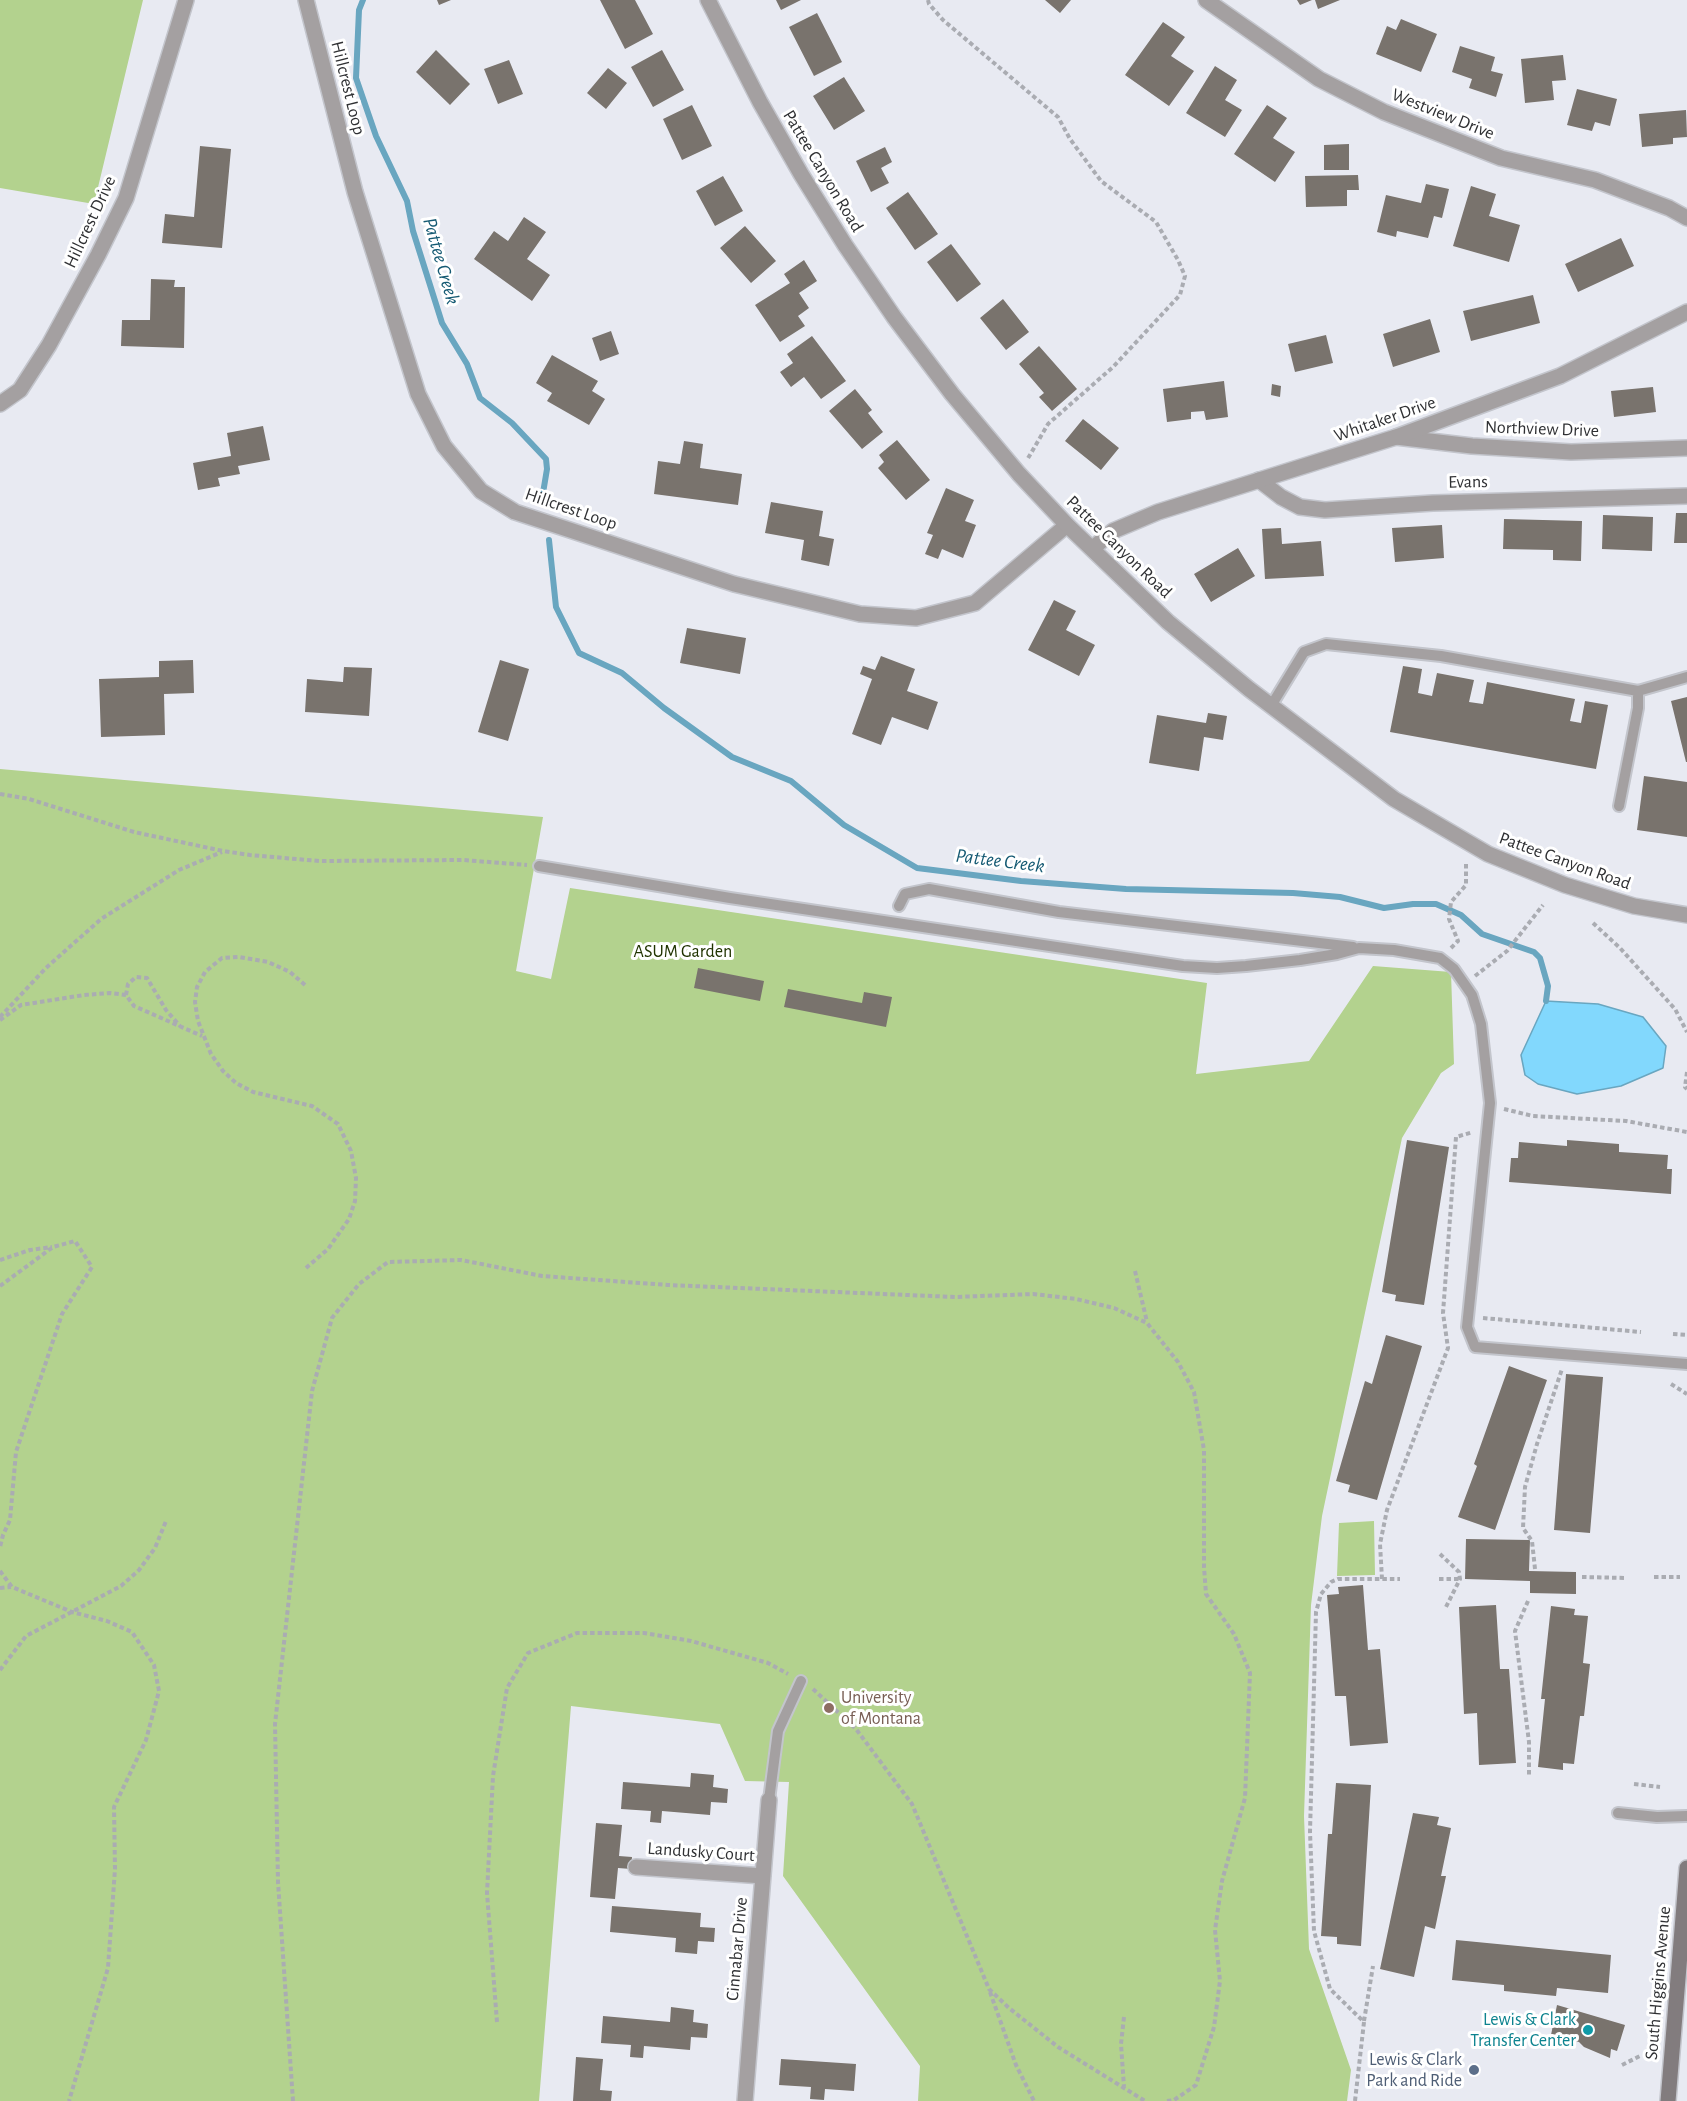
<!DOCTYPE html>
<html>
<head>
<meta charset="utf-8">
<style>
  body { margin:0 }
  canvas { display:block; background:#e8eaf2 }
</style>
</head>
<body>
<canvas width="1687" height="2101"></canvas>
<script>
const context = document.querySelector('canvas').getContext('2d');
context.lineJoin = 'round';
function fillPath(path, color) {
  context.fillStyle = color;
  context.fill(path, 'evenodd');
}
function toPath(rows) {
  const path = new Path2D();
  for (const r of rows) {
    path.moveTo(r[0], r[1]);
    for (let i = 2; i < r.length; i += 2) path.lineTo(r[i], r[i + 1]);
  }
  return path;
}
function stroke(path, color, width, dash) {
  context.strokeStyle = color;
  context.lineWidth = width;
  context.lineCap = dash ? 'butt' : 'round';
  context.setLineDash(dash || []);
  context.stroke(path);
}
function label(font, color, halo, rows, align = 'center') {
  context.font = font + ' "Alegreya Sans",sans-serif';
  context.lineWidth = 6;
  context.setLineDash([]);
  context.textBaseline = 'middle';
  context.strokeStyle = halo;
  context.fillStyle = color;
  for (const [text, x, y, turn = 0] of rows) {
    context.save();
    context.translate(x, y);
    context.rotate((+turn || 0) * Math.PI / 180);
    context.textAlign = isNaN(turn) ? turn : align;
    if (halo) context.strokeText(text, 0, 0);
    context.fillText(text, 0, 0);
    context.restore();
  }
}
fillPath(toPath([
  [0,0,143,0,94,204,0,188],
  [0,769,543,817,516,971,551,979,570,888,1207,983,1196,1074,1309,1061,1373,966,1451,972,1454,1064,1441,1073,1402,1138,1322,1516,1311,1605,1304,1816,1309,1949,1351,2070,1347,2101,918,2101,920,2066,783,1876,789,1782,745,1781,720,1724,571,1706,539,2101,0,2101],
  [1374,1521,1375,1575,1337,1576,1339,1523]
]), '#b3d28e');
const water = toPath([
  [1546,1001,1598,1004,1643,1017,1666,1046,1663,1068,1621,1086,1577,1094,1538,1084,1525,1075,1521,1055,1546,1001]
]);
fillPath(water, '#82d8fd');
stroke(water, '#69a6c0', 1.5);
stroke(toPath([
  [363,0,359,10,356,78,376,136,407,201,413,231,442,323,467,364,480,398,512,423,546,459,547,469,543,493,545,504],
  [549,540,556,607,579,653,622,673,664,708,732,757,791,781,844,825,917,868,1021,881,1126,889,1293,893,1340,897,1384,908,1413,904,1436,904,1461,915,1482,934,1534,952,1540,958,1548,986,1546,1001]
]), '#69a6c0', 6);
fillPath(toPath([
  [437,0,451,0,439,5],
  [600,0,635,0,653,34,625,49],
  [776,0,801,0,781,10],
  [1045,0,1071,0,1060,13],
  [1297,0,1312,0,1300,5],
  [1315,0,1340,0,1318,9],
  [817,13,842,62,814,76,789,27],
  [1401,19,1437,34,1421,72,1376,54,1387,26,1396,30],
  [1163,22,1185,37,1171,56,1194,71,1169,106,1125,75],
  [1460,46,1495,57,1491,71,1503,74,1496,97,1469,88,1472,79,1452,72],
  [436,50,470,84,450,105,416,72],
  [662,50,684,90,653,107,631,67],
  [1563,55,1566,80,1552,81,1554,100,1525,103,1521,59],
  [509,60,523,94,498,104,484,69],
  [1215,66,1237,80,1225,100,1242,110,1225,137,1186,113],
  [608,68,627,83,606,109,587,93],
  [844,77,865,111,834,130,813,96],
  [1577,89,1617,99,1610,126,1595,122,1592,131,1567,125],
  [692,105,712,146,682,160,663,119],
  [1267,105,1287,118,1273,138,1295,152,1275,182,1234,154],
  [1686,110,1687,137,1673,138,1673,144,1642,147,1639,114],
  [1349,144,1349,170,1324,170,1324,145],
  [200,146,231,149,222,248,162,243,165,214,194,217],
  [885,147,892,162,881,168,889,183,871,192,856,161],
  [1358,175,1359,190,1347,190,1347,206,1306,207,1305,176],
  [723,176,743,211,715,226,696,191],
  [1426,184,1449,189,1442,218,1434,216,1428,238,1397,231,1396,237,1377,232,1386,195,1421,203],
  [1471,186,1496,194,1489,216,1520,225,1509,262,1453,246],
  [908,192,938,234,915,250,886,208],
  [524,217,546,232,527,259,550,275,532,301,474,259,494,231,508,241],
  [745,226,776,261,751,283,720,248],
  [1621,238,1634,266,1578,292,1565,264],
  [951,244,981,284,957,302,927,262],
  [804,260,817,281,799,293,809,308,798,316,805,326,780,342,755,305,790,283,784,274],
  [151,279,175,280,174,287,185,287,184,348,121,346,122,320,150,320],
  [1533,295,1540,323,1471,341,1463,311],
  [1003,299,1029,332,1006,350,980,318],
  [1430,319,1440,352,1393,367,1383,334],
  [611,331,619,354,600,361,592,338],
  [1326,335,1333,363,1295,372,1288,344],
  [812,336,846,381,821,399,804,377,791,387,780,372,793,363,787,354],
  [1039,346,1077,389,1052,411,1039,397,1044,393,1019,364],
  [552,355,598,381,592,391,605,399,589,425,547,401,552,393,536,383],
  [1224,381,1228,417,1206,420,1204,411,1191,412,1191,419,1167,422,1163,389],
  [1272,384,1281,386,1280,397,1271,395],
  [1653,387,1656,412,1614,417,1611,391],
  [855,389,872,410,868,413,883,432,862,449,829,411],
  [1083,419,1119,448,1101,470,1065,441],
  [263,426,270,460,238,466,240,474,218,478,220,486,198,490,193,463,231,456,227,433],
  [897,440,930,480,906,500,878,468,884,462,879,455],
  [684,441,703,444,700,468,742,474,738,505,654,494,658,461,680,464],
  [946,488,974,500,965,521,976,525,963,558,942,549,938,559,925,554,933,535,927,533],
  [771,502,823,511,819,536,834,539,829,566,801,560,804,540,765,533],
  [1676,513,1687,513,1687,543,1674,543],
  [1603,515,1653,517,1652,551,1602,549],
  [1504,519,1582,521,1581,561,1553,560,1553,550,1503,549],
  [1442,525,1444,558,1395,562,1392,528],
  [1281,528,1282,544,1321,541,1324,576,1265,579,1262,529],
  [1238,548,1255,576,1211,602,1194,574],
  [1054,600,1076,611,1066,630,1095,645,1079,676,1028,650],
  [687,628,746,638,740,674,680,663],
  [881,656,915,669,907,691,938,702,928,730,892,717,881,745,852,734,872,679,860,674,863,666,875,670],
  [193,660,194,693,164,694,165,735,101,737,99,679,159,677,159,661],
  [500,660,529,669,508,741,478,732],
  [1403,666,1422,669,1418,693,1432,696,1437,673,1474,680,1469,702,1483,704,1487,682,1575,699,1570,721,1581,723,1585,701,1608,705,1596,769,1390,732],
  [344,667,372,668,369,716,305,712,307,679,343,682],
  [1687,697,1687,762,1686,762,1671,701],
  [1208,713,1227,716,1223,740,1204,737,1199,771,1149,763,1157,715,1206,723],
  [1644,776,1687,782,1687,837,1637,830],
  [698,968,764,981,760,1001,694,988],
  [788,989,862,1003,864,992,892,997,886,1027,784,1007],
  [1407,1140,1449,1147,1424,1305,1395,1301,1396,1295,1382,1292],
  [1567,1140,1619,1144,1619,1152,1668,1155,1667,1169,1672,1169,1671,1194,1509,1182,1511,1158,1518,1158,1519,1142,1567,1146],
  [1386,1335,1422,1346,1377,1500,1348,1492,1350,1485,1336,1481,1365,1381,1372,1384],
  [1509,1366,1547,1380,1495,1530,1458,1517,1477,1466,1474,1464],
  [1566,1374,1603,1377,1590,1533,1554,1530],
  [1466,1539,1530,1540,1529,1571,1576,1572,1576,1594,1530,1593,1530,1581,1465,1579],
  [1363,1585,1368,1650,1380,1649,1388,1743,1350,1746,1346,1696,1335,1696,1327,1595,1339,1594,1338,1587],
  [1496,1605,1500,1669,1509,1669,1516,1763,1479,1765,1477,1713,1464,1714,1459,1607],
  [1551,1606,1575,1609,1574,1615,1588,1616,1583,1663,1590,1664,1584,1716,1580,1716,1574,1764,1563,1763,1563,1770,1538,1767,1545,1699,1541,1699],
  [691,1773,714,1775,713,1787,728,1789,727,1803,711,1802,710,1815,662,1811,661,1823,650,1822,651,1811,621,1809,623,1782,690,1787],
  [1336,1783,1371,1785,1361,1946,1337,1944,1337,1937,1321,1936,1328,1834,1332,1834],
  [1413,1813,1439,1817,1437,1825,1451,1828,1441,1876,1446,1876,1435,1929,1425,1926,1414,1977,1380,1969],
  [596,1823,622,1825,619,1856,632,1857,631,1869,618,1868,615,1899,590,1897],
  [612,1906,701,1913,700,1927,715,1928,714,1942,698,1941,697,1954,675,1952,676,1938,610,1932],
  [1456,1940,1611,1955,1608,1993,1557,1988,1556,1996,1504,1991,1504,1985,1452,1980],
  [1557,2005,1625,2025,1617,2051,1611,2049,1610,2058,1584,2047,1579,2042,1551,2035],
  [671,2007,694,2010,693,2022,708,2024,707,2038,691,2037,690,2050,644,2046,643,2058,630,2057,631,2045,601,2043,603,2016,670,2022],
  [576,2057,603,2059,600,2090,612,2091,611,2101,573,2101],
  [781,2059,856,2064,854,2091,825,2089,824,2100,810,2099,811,2087,779,2085]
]), '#79736d');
const service = toPath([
  [1271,706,1304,652,1326,644,1441,656,1638,691,1687,677],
  [1619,806,1638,708,1638,691],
  [539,866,730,898,1183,966,1217,968,1246,966,1300,960,1337,954,1359,948,1394,950,1440,958,1454,969,1472,995,1481,1024,1490,1103,1467,1327,1475,1347,1687,1364],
  [899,906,905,894,929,889,1059,912,1353,947],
  [769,1800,778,1731,801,1681],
  [1618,1813,1657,1817,1687,1816]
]);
const minor = toPath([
  [306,0,355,192,418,394,444,446,481,491,515,512,734,584,860,614,916,618,975,603,1067,525],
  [1206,0,1319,79,1384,112,1501,158,1595,180,1669,208,1687,218],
  [0,404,20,390,49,345,98,255,126,198,186,0],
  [1396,437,1472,446,1571,452,1687,448],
  [1259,480,1281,497,1300,507,1325,510,1433,503,1687,496],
  [636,1867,763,1876],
  [745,2101,769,1800]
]);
const tertiary = toPath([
  [708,0,760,102,801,174,845,245,894,317,952,394,1019,474,1067,525,1168,622,1249,689,1394,799,1488,854,1565,885,1634,906,1687,915],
  [1092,549,1113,531,1158,512,1396,437,1560,376,1687,312]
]);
const secondary = toPath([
  [1668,2101,1687,1868]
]);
stroke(service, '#c3c5cc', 14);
stroke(minor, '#c3c5cc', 18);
stroke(tertiary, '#c3c5cc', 18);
stroke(secondary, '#c3c5cc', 18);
stroke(toPath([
  [928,0,929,4,943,20,1058,117,1070,139,1101,181,1156,222,1178,260,1185,276,1180,295,1113,367,1048,424,1027,460],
  [0,794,29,799,134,832,223,851,250,855,319,861,463,860,527,865],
  [1593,923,1620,948,1675,1009,1687,1032],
  [1451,948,1458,941,1449,919,1451,902,1466,885,1466,863],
  [1475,976,1507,951,1543,905],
  [305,985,290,972,268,962,239,957,222,958,205,972,197,987,195,1002,198,1021,211,1054,223,1071,236,1083,253,1092,312,1106,338,1124,351,1151,356,1178,355,1201,349,1219,328,1249,306,1268],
  [126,995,128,984,136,977,147,978,166,1010,180,1026],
  [0,1017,46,968,101,919,179,870,222,852],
  [0,1020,21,1005,84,995,110,993,126,995,134,1006,202,1036],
  [1687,1072,1685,1087,1687,1089],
  [1504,1109,1533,1116,1626,1121,1687,1132],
  [0,1260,30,1250,52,1247],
  [1135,1271,1147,1322],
  [0,1286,53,1247,75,1241,92,1267,62,1314,16,1452,10,1520,3,1535,0,1547],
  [1483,1318,1641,1332],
  [1673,1334,1687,1335],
  [1671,1384,1687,1394],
  [1440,1554,1459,1572,1460,1579,1445,1609],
  [1535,1569,1532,1541,1523,1528,1525,1487,1537,1444,1562,1369],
  [0,1571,12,1587,72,1612,107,1621,132,1632,154,1665,159,1691,146,1740,114,1807,115,1869,108,1968,69,2101],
  [1582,1577,1626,1578],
  [1654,1577,1680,1577],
  [1382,1579,1380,1544,1387,1510,1448,1348,1443,1313,1456,1137,1473,1132],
  [1439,1579,1460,1579],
  [0,1588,11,1587],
  [1528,1601,1515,1631,1529,1742,1529,1776],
  [0,1670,26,1636,121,1586,139,1570,155,1548,166,1521],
  [813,1689,856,1729,912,1804,989,1989,1009,2008,1058,2047,1145,2101],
  [1634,1784,1660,1787],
  [990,1992,1016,2065,1034,2101],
  [1124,2017,1121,2044,1124,2087],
  [1364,2021,1373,1966],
  [497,2022,487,1893,493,1776,507,1688,528,1653,577,1633,644,1633,691,1641,768,1663,788,1674],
  [1622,2065,1640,2056],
  [293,2101,278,1882,275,1724,312,1391,332,1318,359,1284,388,1262,461,1260,542,1276,668,1285,955,1297,1033,1294,1076,1299,1114,1308,1147,1323,1178,1362,1194,1392,1204,1450,1204,1567,1206,1594,1234,1634,1250,1673,1245,1798,1222,1881,1215,1930,1220,1981,1214,2027,1196,2085,1174,2100,1167,2101],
  [1355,2101,1364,2022,1330,1989,1314,1931,1310,1832,1316,1612,1321,1594,1331,1582,1338,1579,1400,1579]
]), '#aaacb2', 4, [4.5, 3]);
stroke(service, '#a4a0a1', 10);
stroke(minor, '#a4a0a1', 15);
stroke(tertiary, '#a4a0a1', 15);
stroke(secondary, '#827c7e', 15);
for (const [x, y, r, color] of [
  [829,1708,6,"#8d6e63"],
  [1588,2030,6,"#0f9aa8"],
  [1474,2070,6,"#5c6f8a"]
]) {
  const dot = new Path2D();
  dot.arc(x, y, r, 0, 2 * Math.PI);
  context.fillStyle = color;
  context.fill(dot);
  stroke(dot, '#fff', 2);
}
label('18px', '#2f3033', '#fff', [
  ["Hillcrest Loop",348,88,76],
  ["Westview Drive",1443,114,22],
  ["Pattee Canyon Road",823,171,59],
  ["Hillcrest Drive",90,222,-65],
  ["Whitaker Drive",1385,419,-19],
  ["Northview Drive",1542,429,2],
  ["Evans",1468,482,-1],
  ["Hillcrest Loop",571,509,19],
  ["Pattee Canyon Road",1119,547,44],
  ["Pattee Canyon Road",1565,861,20],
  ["Landusky Court",701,1852,4],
  ["Cinnabar Drive",737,1949,-85],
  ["South Higgins Avenue",1658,1983,-85]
]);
label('18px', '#203300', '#fff', [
  ["ASUM Garden",683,952]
]);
label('18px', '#785e54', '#fff', [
  ["University",841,1698],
  ["of Montana",841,1719]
], 'left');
label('18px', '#0d838f', '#fff', [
  ["Lewis & Clark",1576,2020],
  ["Transfer Center",1576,2041]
], 'right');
label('18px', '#4e5e75', '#fff', [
  ["Lewis & Clark",1462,2060],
  ["Park and Ride",1462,2081]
], 'right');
label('italic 20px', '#155a73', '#fff', [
  ["Pattee Creek",441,261,74],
  ["Pattee Creek",1000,861,7]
]);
</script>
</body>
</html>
